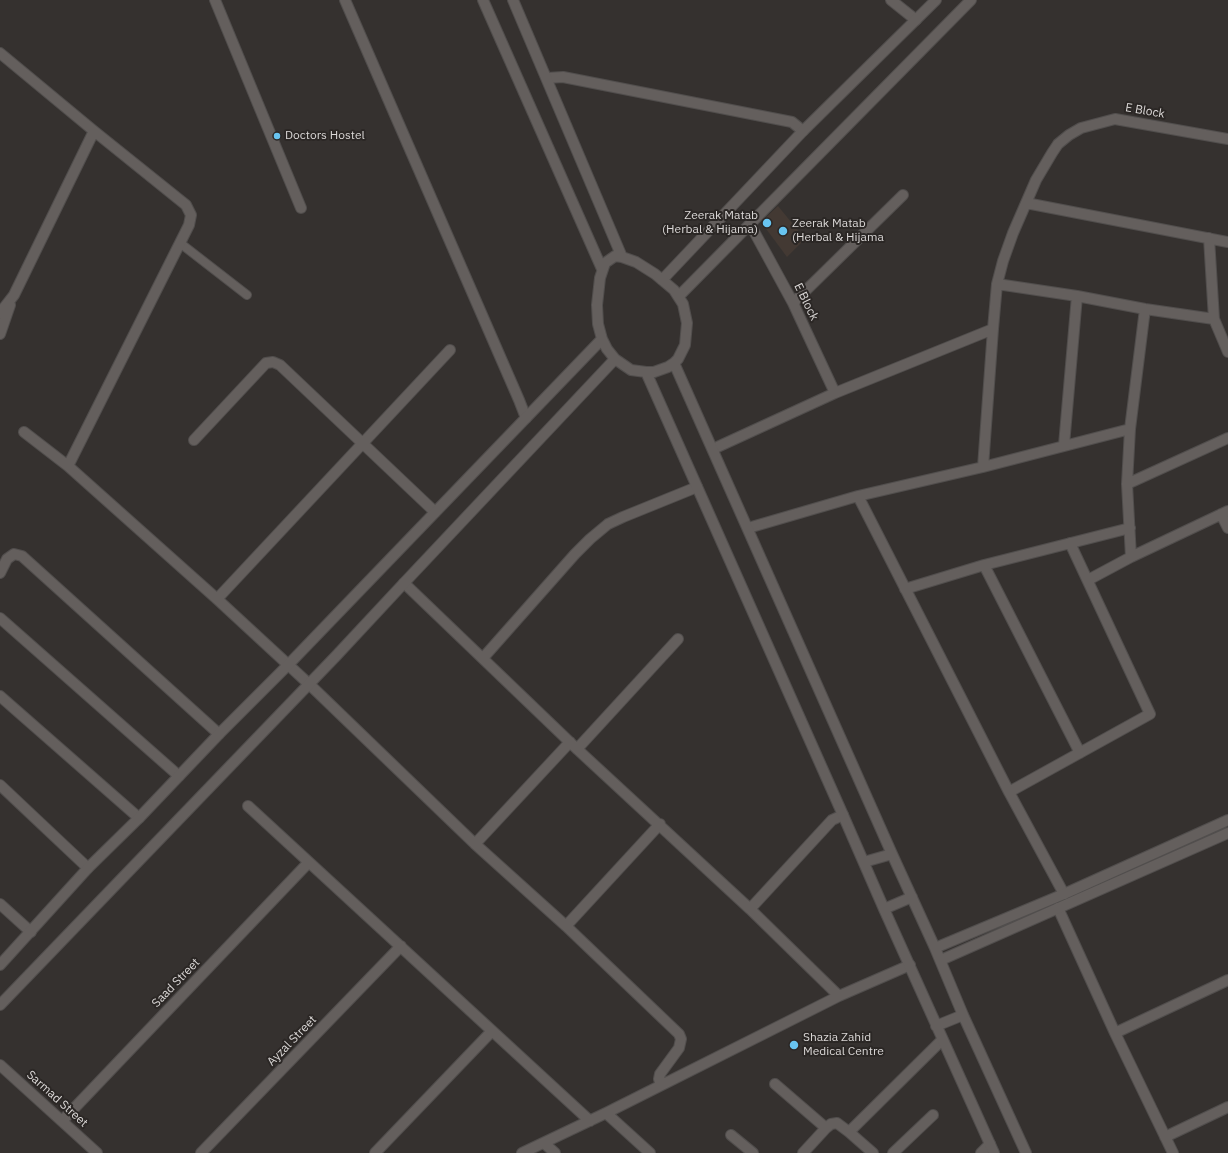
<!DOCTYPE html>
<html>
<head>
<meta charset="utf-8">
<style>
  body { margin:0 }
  canvas { display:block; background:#35312f }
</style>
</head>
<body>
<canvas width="1228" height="1153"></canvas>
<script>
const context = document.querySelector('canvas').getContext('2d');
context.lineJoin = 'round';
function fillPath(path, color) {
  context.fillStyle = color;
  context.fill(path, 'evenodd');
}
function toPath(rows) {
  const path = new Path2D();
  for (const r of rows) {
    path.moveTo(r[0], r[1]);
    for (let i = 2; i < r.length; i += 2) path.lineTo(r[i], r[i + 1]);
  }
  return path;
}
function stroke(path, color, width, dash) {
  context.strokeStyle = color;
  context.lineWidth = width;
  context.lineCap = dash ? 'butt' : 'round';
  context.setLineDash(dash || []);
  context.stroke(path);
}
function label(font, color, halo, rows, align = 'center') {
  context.font = font + ' "IBM Plex Sans",sans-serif';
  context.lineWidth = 4;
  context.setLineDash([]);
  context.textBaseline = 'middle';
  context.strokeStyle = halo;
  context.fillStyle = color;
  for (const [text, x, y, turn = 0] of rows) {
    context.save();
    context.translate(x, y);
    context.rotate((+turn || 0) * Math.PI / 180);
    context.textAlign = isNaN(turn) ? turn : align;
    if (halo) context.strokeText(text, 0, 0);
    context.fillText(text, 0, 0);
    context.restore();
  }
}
fillPath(toPath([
  [778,206,805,239,787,257,761,222]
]), '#433933');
const lane = toPath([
  [180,243,247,295]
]);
const street = toPath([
  [215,0,301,208],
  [345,0,519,400,526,418],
  [891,0,916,20],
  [0,53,94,131,186,205,191,215,189,225,68,466],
  [547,78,563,77,792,122,803,131],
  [1026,203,1228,242],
  [1209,238,1214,319,1228,352],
  [997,284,1077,296,1145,309,1214,319],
  [793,303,903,195],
  [0,313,14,295,94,131],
  [0,334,10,305],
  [835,393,993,329],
  [24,432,68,466,217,599,309,684,475,844,566,926,679,1034,681,1039,679,1048,660,1074,659,1079,661,1085],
  [194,440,266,363,273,362,280,365,435,512],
  [1064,445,1077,296],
  [713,449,835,393,793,303,750,224],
  [983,467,993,329,997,284,1003,261,1013,233,1036,180,1052,153,1058,144,1069,135,1081,128,1115,119,1228,139],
  [1127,484,1228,438],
  [858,496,1009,792,1064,894],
  [1221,514,1228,528],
  [748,528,858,496,983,467,1130,429],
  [1131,557,1127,484,1130,429,1145,309],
  [984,565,1080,753],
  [0,573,7,559,14,554,22,556,219,734],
  [1088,580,1131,557,1228,511],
  [404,583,577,749,750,909,839,996],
  [905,589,984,565,1130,528],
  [217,599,450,350],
  [0,618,179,776],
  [483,658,575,554,590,539,608,524,623,517,697,487],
  [0,696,139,818],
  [577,749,678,639],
  [0,785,88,868],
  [1009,792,1150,714,1070,543],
  [248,806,590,1121],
  [475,844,570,742],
  [0,904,31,932],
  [1058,908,1115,1033,1173,1153],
  [750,909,832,820,843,815],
  [566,926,660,824],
  [1115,1033,1228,980],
  [0,1065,97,1153],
  [775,1084,826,1128],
  [606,1113,650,1153],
  [62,1121,309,862],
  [849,1132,942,1040],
  [731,1135,753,1153],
  [1165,1137,1228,1107],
  [544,1143,555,1153],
  [201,1153,401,946],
  [375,1153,492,1031],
  [522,1153,606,1113,839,996,910,965],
  [803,1153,826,1128,831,1124,837,1123,849,1132,873,1153],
  [893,1153,933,1115],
  [981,1153,990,1144]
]);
const secondary = toPath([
  [483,0,602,269],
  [513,0,622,257],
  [615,256,622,257,636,262,655,274,674,290,683,304,687,323,685,345,678,359,674,363,668,367,654,372,646,372,631,370,615,359,607,349,602,339,598,324,597,305,600,278,605,263,615,256],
  [662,280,803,131,936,0],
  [679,296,971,0],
  [674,363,892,854,935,948,963,1015,1026,1153],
  [646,372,843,815,884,909,994,1153],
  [864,862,892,854],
  [884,909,912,897],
  [935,948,1064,894,1228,820],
  [941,960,1228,833],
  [0,965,88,868,139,818,219,734,288,665,602,339],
  [0,1005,336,656,404,583,615,359],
  [936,1026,963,1015]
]);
stroke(lane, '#514e4d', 10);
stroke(street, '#514e4d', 12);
stroke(secondary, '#514e4d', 12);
stroke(lane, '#645f5d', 8);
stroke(street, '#645f5d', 10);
stroke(secondary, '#645f5d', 10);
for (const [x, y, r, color] of [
  [277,136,4,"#68c4f0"],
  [767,223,5,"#68c4f0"],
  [783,231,5,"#68c4f0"],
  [794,1045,5,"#68c4f0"]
]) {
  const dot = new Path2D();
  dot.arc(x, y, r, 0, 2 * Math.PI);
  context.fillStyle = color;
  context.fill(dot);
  stroke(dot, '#2b2725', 1.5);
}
label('12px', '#dbd8d7', '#2b2725', [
  ["E Block",1145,111,10],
  ["E Block",806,302,64],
  ["Saad Street",176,983,-46],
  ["Ayzal Street",292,1041,-46],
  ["Sarmad Street",57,1099,42]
]);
label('12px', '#dbd8d7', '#2b2725', [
  ["Doctors Hostel",285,136],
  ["Zeerak Matab",758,216,"right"],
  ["(Herbal & Hijama)",758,230,"right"],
  ["Zeerak Matab",792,224],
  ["(Herbal & Hijama",792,238],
  ["Shazia Zahid",803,1038],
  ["Medical Centre",803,1052]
], 'left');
</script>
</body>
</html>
